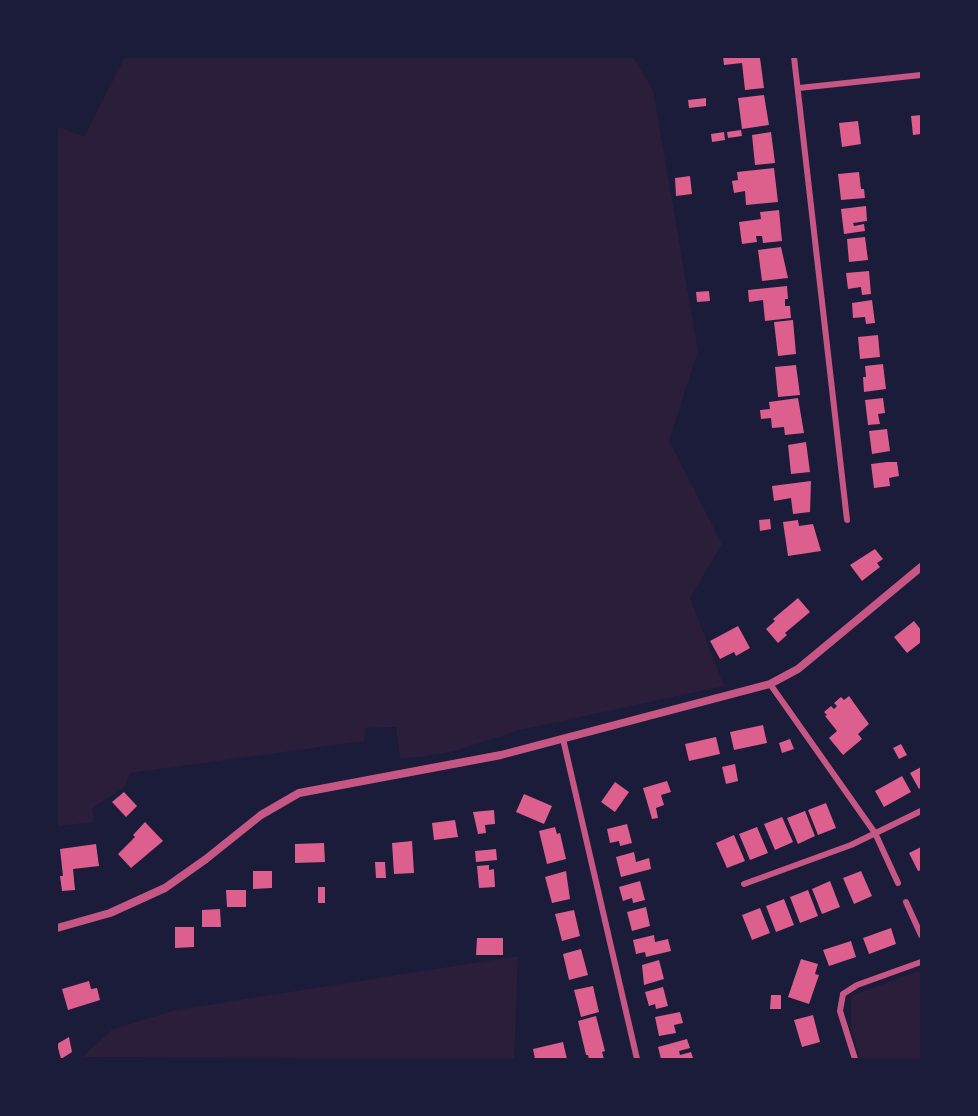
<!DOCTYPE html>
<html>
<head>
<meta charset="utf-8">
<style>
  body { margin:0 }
  #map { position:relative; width:978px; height:1116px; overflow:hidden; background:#1b1b3a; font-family:Jost,sans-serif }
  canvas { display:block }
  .frame { position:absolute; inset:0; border:58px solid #1b1b3a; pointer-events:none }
</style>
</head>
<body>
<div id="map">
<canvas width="978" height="1116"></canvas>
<div class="frame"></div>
</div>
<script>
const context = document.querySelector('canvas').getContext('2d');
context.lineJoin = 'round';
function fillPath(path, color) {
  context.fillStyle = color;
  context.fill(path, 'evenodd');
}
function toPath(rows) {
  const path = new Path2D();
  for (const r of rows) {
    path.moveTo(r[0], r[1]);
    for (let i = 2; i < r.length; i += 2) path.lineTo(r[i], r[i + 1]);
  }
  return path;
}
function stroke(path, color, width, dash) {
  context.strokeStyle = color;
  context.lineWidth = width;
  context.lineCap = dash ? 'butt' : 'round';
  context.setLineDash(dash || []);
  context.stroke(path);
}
fillPath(toPath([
  [125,57,633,57,653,90,698,351,669,441,722,544,690,598,724,686,520,730,454,751,422,757,400,758,396,727,366,728,364,741,130,773,124,788,92,808,94,822,57,826,57,126,84,137],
  [518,956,514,1059,82,1057,113,1029,176,1010],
  [918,971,921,972,921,1059,860,1059,851,1029,851,996]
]), '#2a1e3b');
fillPath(toPath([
  [723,57,760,58,764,88,745,90,742,63,724,65],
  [764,95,769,125,742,129,738,98],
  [706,98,706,106,689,108,688,100],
  [921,115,921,134,913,135,911,116],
  [858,121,861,144,842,147,839,123],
  [741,130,742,136,728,138,727,132],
  [724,132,725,140,712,142,711,134],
  [771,132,775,163,755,165,752,135],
  [774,168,778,202,746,205,745,191,734,193,732,181,738,180,737,172],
  [859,172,861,189,864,189,865,198,841,200,838,174],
  [690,176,692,194,676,196,675,178],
  [866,206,867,221,853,223,854,226,864,224,865,231,844,234,841,209],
  [779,210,782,241,763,243,762,236,756,236,757,242,742,244,739,222,761,219,760,212],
  [865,237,868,260,849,262,847,239],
  [781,247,788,278,762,281,758,250],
  [869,271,871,294,862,295,861,287,848,289,846,273],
  [787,286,788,299,785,299,785,306,790,306,791,318,765,321,763,300,749,302,748,290],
  [709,291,710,301,697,302,696,292],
  [872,300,875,323,866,324,865,317,853,318,852,303],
  [793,320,796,354,778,356,774,322],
  [878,335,880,357,860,359,858,337],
  [883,364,886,389,864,392,863,377,866,377,865,366],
  [796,365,800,395,778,397,775,367],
  [798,398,804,433,785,435,784,427,772,428,771,418,761,419,760,410,770,409,769,402],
  [883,398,885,413,878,414,880,424,868,425,865,400],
  [887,429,890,451,872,454,869,431],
  [806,442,810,472,791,474,788,445],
  [887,462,897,462,899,476,889,478,890,486,874,488,871,464],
  [811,481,810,512,793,514,791,498,774,501,772,486],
  [770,519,771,529,760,531,759,520],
  [798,520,799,526,813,524,821,551,788,556,783,522],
  [875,549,883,559,877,563,880,567,862,581,850,565],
  [798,598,810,612,785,633,787,635,778,643,766,629,775,621,773,619],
  [914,621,921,630,921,642,907,653,894,637],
  [738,626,750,648,736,656,734,652,720,659,710,641],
  [849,696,869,724,858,734,862,739,843,755,829,738,837,731,825,716,827,715,824,712,831,706,834,709,837,706,834,703,841,697,844,700],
  [763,725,767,743,734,750,730,732],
  [716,737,720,754,689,761,685,744],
  [790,739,794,749,782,753,779,743],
  [901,744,907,755,899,759,893,748],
  [735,764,738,781,726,784,722,767],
  [921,767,921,787,919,789,910,773],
  [902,776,911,792,884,807,875,791],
  [667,781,671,792,661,795,664,805,656,808,658,818,652,819,643,788],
  [615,782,629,792,615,812,601,802],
  [124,792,137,806,126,817,112,802],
  [524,794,552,806,544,824,516,812],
  [826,803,836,828,818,835,808,810],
  [494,810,495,824,485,825,486,833,478,834,473,812],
  [805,811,815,836,798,844,787,818],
  [782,817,793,842,775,850,764,824],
  [455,820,458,837,434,840,432,823],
  [145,822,163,841,131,868,118,854,135,837,133,835],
  [627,824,632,843,620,846,619,841,610,843,607,829],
  [555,827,557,834,560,833,566,859,547,864,539,831],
  [757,827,768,853,750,860,739,834],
  [734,835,745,861,727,868,716,843],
  [412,841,414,873,394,874,392,843],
  [324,843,325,862,295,863,295,844],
  [96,844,99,866,73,869,75,890,62,891,60,876,63,876,60,849],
  [921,847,921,870,918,871,909,853],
  [496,849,497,860,476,862,475,851],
  [634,852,636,862,649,858,651,869,621,877,616,857],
  [375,862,385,862,386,878,376,878],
  [489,865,489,870,494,869,495,887,479,888,477,866],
  [253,871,272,871,272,888,253,889],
  [566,871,570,899,552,903,545,877],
  [861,871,872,896,854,904,843,878],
  [640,881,645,900,633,903,632,898,623,901,619,887],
  [830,881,840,907,822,914,812,889],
  [318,887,325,887,325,903,318,903],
  [226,890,246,890,246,907,227,907],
  [808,890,818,916,800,923,790,897],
  [784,899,794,925,776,932,766,906],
  [646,907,650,926,632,931,627,912],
  [760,908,770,933,752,940,742,915],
  [220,909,221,927,202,927,202,910],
  [574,910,580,936,562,941,555,914],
  [175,927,194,927,194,947,175,948],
  [891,928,896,944,869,954,863,938],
  [654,935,655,942,668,939,671,951,646,957,645,952,636,954,633,940],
  [477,938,503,938,503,955,476,955],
  [851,941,856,957,829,966,823,950],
  [581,949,588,975,569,980,563,954],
  [801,959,818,964,815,974,819,975,809,1004,788,997],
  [659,960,664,979,644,985,642,965],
  [89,981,91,989,97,988,100,1000,68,1010,62,989],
  [593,986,599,1012,581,1017,574,990],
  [663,987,668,1006,656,1009,655,1004,649,1006,645,992],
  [771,995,781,995,781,1009,770,1009],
  [680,1012,683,1023,674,1025,676,1033,659,1036,655,1017],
  [813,1015,820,1042,802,1047,794,1020],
  [596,1016,605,1051,602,1052,604,1059,589,1059,588,1055,586,1055,578,1021],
  [69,1037,72,1052,61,1059,57,1044],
  [687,1039,690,1048,679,1051,680,1055,691,1052,693,1058,661,1059,658,1047],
  [563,1042,567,1059,535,1059,533,1049]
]), '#dd5f8e');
stroke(toPath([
  [794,57,847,520],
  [799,88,921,75],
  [770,684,875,833,898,883],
  [563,739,637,1059],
  [744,884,851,845,921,811],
  [906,902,921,935],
  [855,1059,840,1011,843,994,857,985,921,962]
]), '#c65784', 6);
stroke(toPath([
  [57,928,110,913,165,888,206,859,261,815,299,793,501,755,770,684,798,669,921,567]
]), '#c65784', 8);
</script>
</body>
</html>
